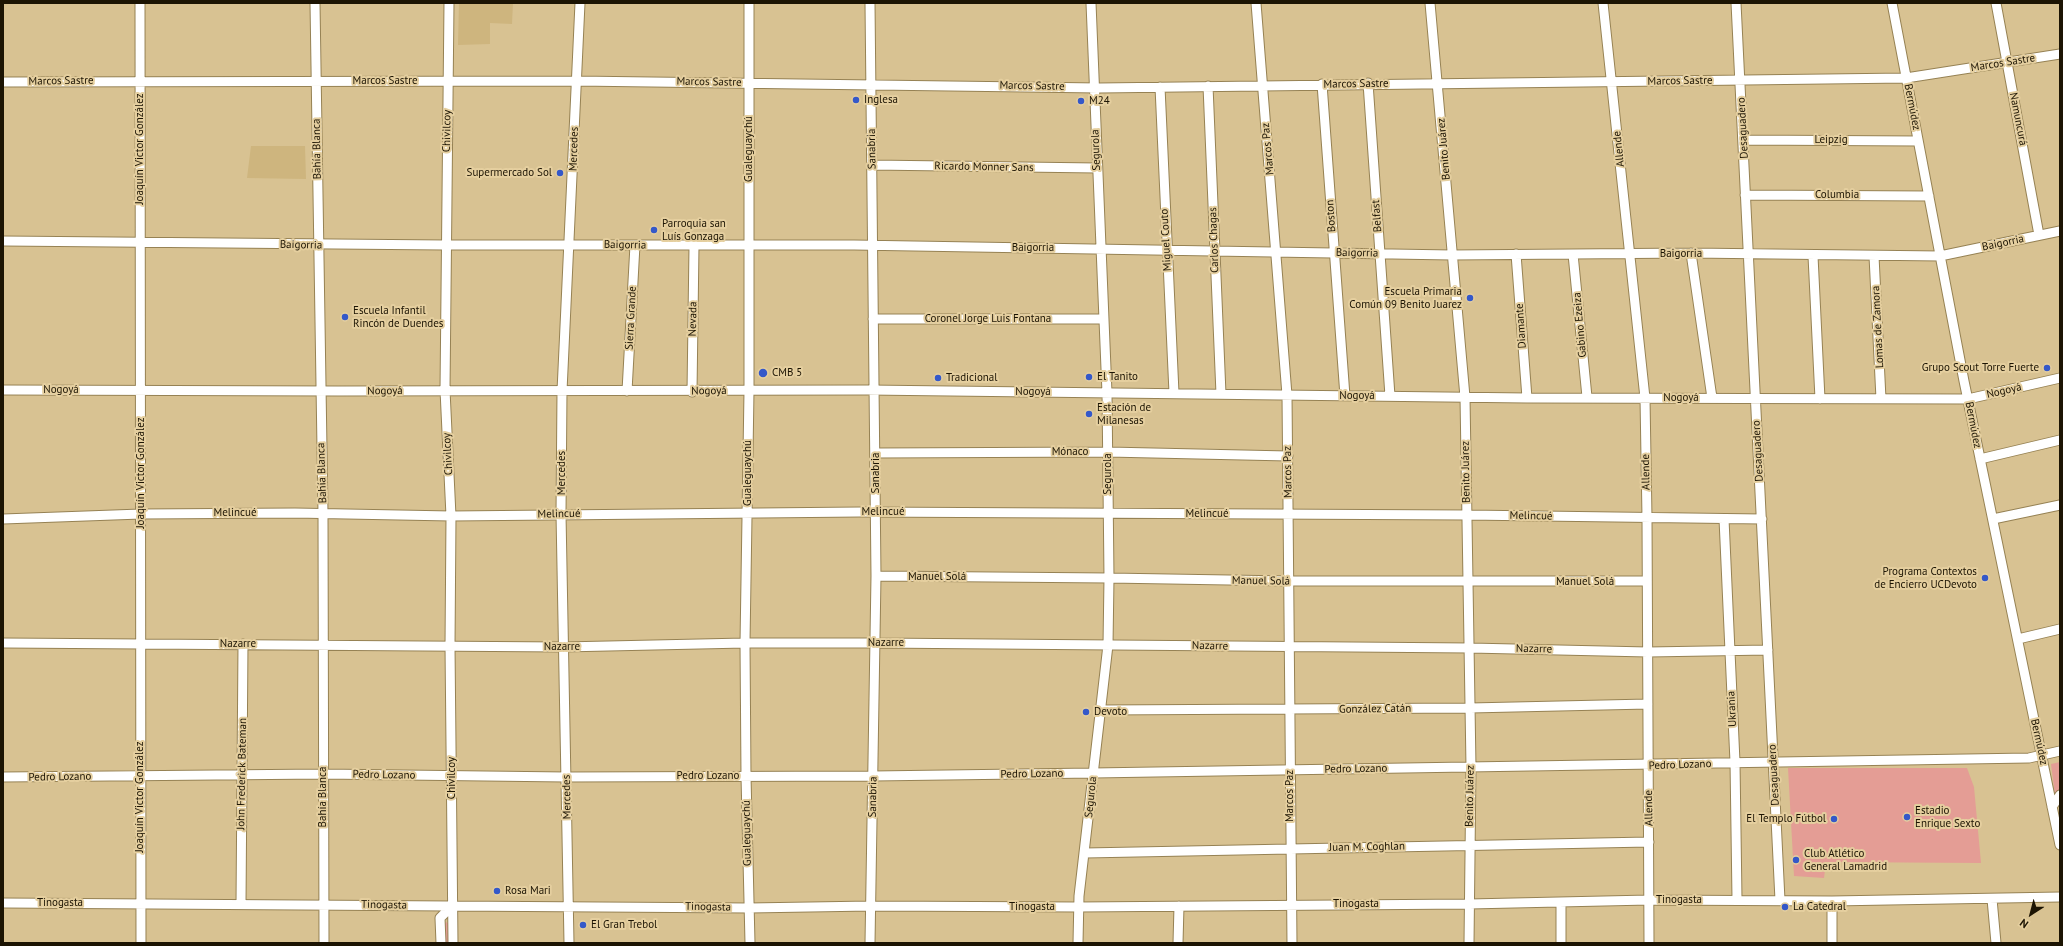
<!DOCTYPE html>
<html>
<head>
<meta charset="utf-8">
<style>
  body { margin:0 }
  #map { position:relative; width:2063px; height:946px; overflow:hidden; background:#d8c292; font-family:"PT Sans",sans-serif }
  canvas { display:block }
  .frame { position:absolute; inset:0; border:4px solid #1c1403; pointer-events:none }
  .north { position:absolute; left:2011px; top:894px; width:40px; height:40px; -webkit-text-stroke:3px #e5cf9f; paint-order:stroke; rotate:216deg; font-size:11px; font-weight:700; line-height:16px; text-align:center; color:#1c1403 }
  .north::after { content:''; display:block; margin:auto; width:14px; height:18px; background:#1c1403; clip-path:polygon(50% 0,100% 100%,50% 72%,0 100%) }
</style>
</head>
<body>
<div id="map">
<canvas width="2063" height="946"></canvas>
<div class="frame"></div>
<div class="north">N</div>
</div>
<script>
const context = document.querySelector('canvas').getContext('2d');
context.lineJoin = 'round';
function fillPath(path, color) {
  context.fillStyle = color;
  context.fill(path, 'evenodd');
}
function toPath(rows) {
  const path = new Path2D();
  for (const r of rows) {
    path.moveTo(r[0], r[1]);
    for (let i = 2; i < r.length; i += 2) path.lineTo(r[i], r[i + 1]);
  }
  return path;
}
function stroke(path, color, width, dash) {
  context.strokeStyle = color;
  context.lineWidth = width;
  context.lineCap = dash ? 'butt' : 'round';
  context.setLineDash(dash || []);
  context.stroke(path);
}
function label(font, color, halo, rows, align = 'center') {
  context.font = font + ' "PT Sans",sans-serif';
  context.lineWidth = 4;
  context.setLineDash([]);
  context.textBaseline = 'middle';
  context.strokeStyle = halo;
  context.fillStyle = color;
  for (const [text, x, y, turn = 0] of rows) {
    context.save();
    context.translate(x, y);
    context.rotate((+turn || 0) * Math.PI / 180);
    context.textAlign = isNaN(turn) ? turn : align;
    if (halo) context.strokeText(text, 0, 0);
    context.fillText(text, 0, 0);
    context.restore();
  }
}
fillPath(toPath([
  [459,3,513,3,512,24,490,23,490,44,458,45],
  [251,146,305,146,306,179,247,178]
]), '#ceb57e');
fillPath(toPath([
  [2060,762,2060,789,2055,795,2051,764],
  [1788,768,1967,768,1974,787,1981,863,1826,862,1824,878,1794,876],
  [446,922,449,924,450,943,445,943,445,924]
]), '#e49d95');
const minor = toPath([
  [140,3,141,943],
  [315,3,323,513,324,943],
  [449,3,445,390,451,516,450,646,453,943],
  [749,3,749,391,745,643,746,776,750,943],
  [870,3,876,576,870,943],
  [1256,3,1287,395,1292,943],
  [1430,3,1465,397,1471,767,1469,943],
  [1603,3,1645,398,1647,518,1649,943],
  [1736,3,1780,900],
  [1892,3,1964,381,2060,845],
  [1996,3,2039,235],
  [3,82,577,81,1099,88,1906,78,2060,54],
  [1368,83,1390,396],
  [1322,84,1345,396],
  [1208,86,1221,394],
  [1160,87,1174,393],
  [1743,140,1918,141],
  [872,165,1097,168],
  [1745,195,1929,196],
  [3,241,445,245,854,245,1452,255,1691,253,1940,256,2060,231],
  [1691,253,1712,398],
  [1516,254,1527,398],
  [1573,254,1587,397],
  [1813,256,1820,399],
  [1874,256,1881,399],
  [873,319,1103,319],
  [3,390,338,391,868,390,1527,398,1968,399,2060,378],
  [627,391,635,245],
  [692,392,694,246],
  [876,453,1108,452,1288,456],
  [1980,459,2060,440],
  [3,519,141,514,295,513,451,516,861,512,1467,515,1762,519],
  [1724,519,1735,762,1737,899],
  [1993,519,2060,505],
  [876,576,1109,578,1289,581,1646,581],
  [2018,639,2060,629],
  [3,643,563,647,745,643,876,643,1470,648,1648,652,1768,650],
  [1101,710,1470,708,1648,704],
  [3,777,323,774,566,777,873,776,1093,773,2029,758,2060,751],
  [2052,807,2060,795],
  [1085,853,1649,842],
  [1992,899,1996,943],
  [1832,901,1832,943],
  [3,903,749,908,871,906,1078,907,1469,904,1649,900,1832,901,2060,897],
  [241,904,243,644],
  [441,943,440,918,452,906],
  [569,943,561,514,562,391,580,3],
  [1078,943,1079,896,1108,645,1109,578,1107,393,1091,3],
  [1178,943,1179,906],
  [1561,943,1561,902]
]);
stroke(minor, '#968254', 11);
stroke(minor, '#fff', 9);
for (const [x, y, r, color] of [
  [856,100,4,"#3458c9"],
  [1081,101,4,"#3458c9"],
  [560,173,4,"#3458c9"],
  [654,230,4,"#3458c9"],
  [1470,298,4,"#3458c9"],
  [345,317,4,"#3458c9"],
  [2047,368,4,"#3458c9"],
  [763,373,5,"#3458c9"],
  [1089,377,4,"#3458c9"],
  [938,378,4,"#3458c9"],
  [1089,414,4,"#3458c9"],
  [1985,578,4,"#3458c9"],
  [1086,712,4,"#3458c9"],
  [1907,817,4,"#3458c9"],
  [1834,819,4,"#3458c9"],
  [1796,860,4,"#3458c9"],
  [497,891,4,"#3458c9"],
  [1785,907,4,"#3458c9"],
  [583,925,4,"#3458c9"]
]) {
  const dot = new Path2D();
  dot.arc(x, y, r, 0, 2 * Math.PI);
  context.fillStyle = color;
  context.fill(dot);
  stroke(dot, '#e5cf9f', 1.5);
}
label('11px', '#1c1403', '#e5cf9f', [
  ["Marcos Sastre",2003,63,-9],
  ["Marcos Sastre",61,81,-1],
  ["Marcos Sastre",385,81],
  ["Marcos Sastre",1680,81,-1],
  ["Marcos Sastre",709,82,1],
  ["Marcos Sastre",1356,84,-1],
  ["Marcos Sastre",1032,86,1],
  ["Bermúdez",1912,107,79],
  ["Namuncurá",2018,119,79],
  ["Desaguadero",1743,128,-93],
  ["Chivilcoy",447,131,-89],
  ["Leipzig",1831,140],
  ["Joaquín Victor González",140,149,-90],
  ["Bahía Blanca",317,149,-91],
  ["Mercedes",574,149,-88],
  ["Gualeguaychú",749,149,-90],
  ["Sanabria",872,149,-91],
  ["Marcos Paz",1268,149,-95],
  ["Benito Juárez",1444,149,-95],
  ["Allende",1619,149,-96],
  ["Segurola",1096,150,-92],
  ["Ricardo Monner Sans",984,167,1],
  ["Columbia",1837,195],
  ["Boston",1331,216,-94],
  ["Belfast",1377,216,-94],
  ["Miguel Couto",1166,240,-93],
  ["Carlos Chagas",1214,240,-92],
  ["Baigorria",2003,243,-12],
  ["Baigorria",301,245,1],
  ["Baigorria",625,245,1],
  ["Baigorria",1033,248],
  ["Baigorria",1357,253,1],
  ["Baigorria",1681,254],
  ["Sierra Grande",631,318,-87],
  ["Nevada",693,319,-89],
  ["Coronel Jorge Luis Fontana",988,319],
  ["Gabino Ezeiza",1580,325,-95],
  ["Diamante",1521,326,-94],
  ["Lomas de Zamora",1878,327,-93],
  ["Nogoyá",61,390],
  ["Nogoyá",385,391,-1],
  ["Nogoyá",709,391,-1],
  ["Nogoyá",2004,391,-13],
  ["Nogoyá",1033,392],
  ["Nogoyá",1357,396],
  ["Nogoyá",1681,398],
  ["Bermúdez",1973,425,79],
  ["Desaguadero",1758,451,-93],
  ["Mónaco",1070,452],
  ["Chivilcoy",448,454,-93],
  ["Marcos Paz",1288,472,-91],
  ["Benito Juárez",1466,472,-91],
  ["Allende",1646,472,-91],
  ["Joaquín Victor González",141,473,-90],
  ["Bahía Blanca",322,473,-92],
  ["Mercedes",562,473,-90],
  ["Gualeguaychú",748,473,-90],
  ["Sanabria",876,473,-90],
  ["Segurola",1108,474,-90],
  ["Melincué",883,512],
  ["Melincué",235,513],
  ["Melincué",559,514,-1],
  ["Melincué",1207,514],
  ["Melincué",1531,516,1],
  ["Manuel Solá",937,577],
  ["Manuel Solá",1261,581,1],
  ["Manuel Solá",1585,582],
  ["Nazarre",886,643],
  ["Nazarre",238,644],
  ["Nazarre",1210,646,1],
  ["Nazarre",562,647],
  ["Nazarre",1534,649,1],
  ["González Catán",1375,709,-1],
  ["Ukrania",1732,709,-93],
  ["Bermúdez",2039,742,78],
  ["Pedro Lozano",1680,765,-2],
  ["Pedro Lozano",1356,769,-1],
  ["John Frederick Bateman",242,774,-89],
  ["Pedro Lozano",1032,774,-1],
  ["Pedro Lozano",384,775,1],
  ["Desaguadero",1774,775,-93],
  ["Pedro Lozano",708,776],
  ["Pedro Lozano",60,777,-1],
  ["Chivilcoy",452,778,-90],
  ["Marcos Paz",1290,796,-90],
  ["Benito Juárez",1470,796,-89],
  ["Joaquín Victor González",140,797,-90],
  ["Bahía Blanca",323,797,-90],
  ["Mercedes",567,797,-91],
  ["Sanabria",873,797,-89],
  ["Segurola",1091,797,-84],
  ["Allende",1649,808,-91],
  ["Gualeguaychú",747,833,-91],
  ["Juan M. Coghlan",1367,847,-1],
  ["Tinogasta",1679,900],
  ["Tinogasta",60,903],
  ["Tinogasta",1356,904],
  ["Tinogasta",384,905,1],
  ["Tinogasta",708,907,1],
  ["Tinogasta",1032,907]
]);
label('11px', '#1c1403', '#e5cf9f', [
  ["Inglesa",864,100],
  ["M24",1089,101],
  ["Supermercado Sol",552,173,"right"],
  ["Parroquia san",662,224],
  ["Luís Gonzaga",662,237],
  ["Escuela Primaria",1462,292,"right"],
  ["Común 09 Benito Juarez",1462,305,"right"],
  ["Escuela Infantil",353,311],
  ["Rincón de Duendes",353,324],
  ["Grupo Scout Torre Fuerte",2039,368,"right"],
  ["CMB 5",772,373],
  ["El Tanito",1097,377],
  ["Tradicional",946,378],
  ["Estación de",1097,408],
  ["Milanesas",1097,421],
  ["Programa Contextos",1977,572,"right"],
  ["de Encierro UCDevoto",1977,585,"right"],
  ["Devoto",1094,712],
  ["Estadio",1915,811],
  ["Enrique Sexto",1915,824],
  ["El Templo Fútbol",1826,819,"right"],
  ["Club Atlético",1804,854],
  ["General Lamadrid",1804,867],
  ["Rosa Mari",505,891],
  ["La Catedral",1793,907],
  ["El Gran Trebol",591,925]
], 'left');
</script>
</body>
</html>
